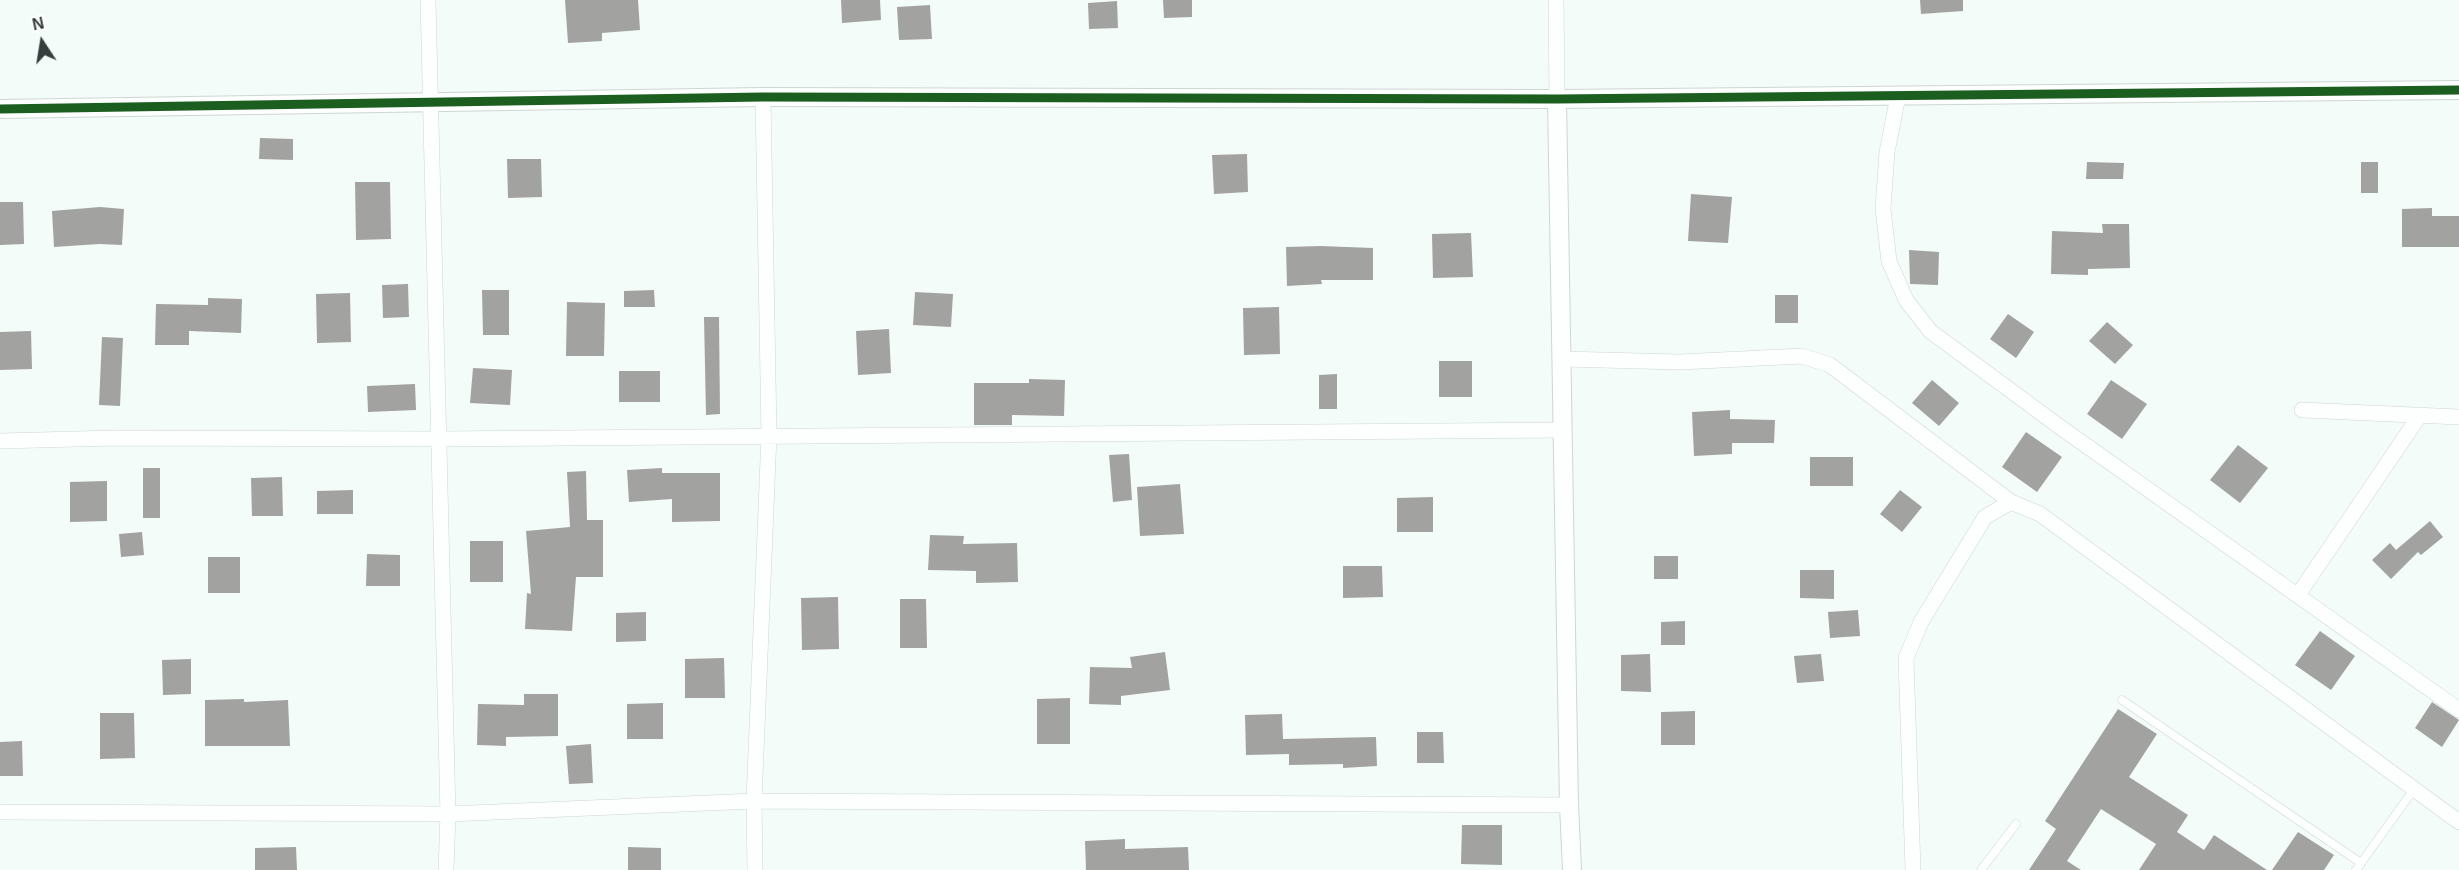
<!DOCTYPE html>
<html>
<head>
<meta charset="utf-8">
<style>
  body { margin:0 }
  #map { position:relative; width:2459px; height:870px; overflow:hidden; background:#f4fcfa; font-family:Arial,sans-serif }
  canvas { display:block }
  .north { position:absolute; left:12px; top:12px; width:60px; height:60px; -webkit-text-stroke:4px #fff; paint-order:stroke; rotate:348deg; font-size:16px; font-weight:700; line-height:24px; text-align:center; color:#363e3d }
  .north::after { content:''; display:block; margin:auto; width:21px; height:27px; background:#363e3d; clip-path:polygon(50% 0,100% 100%,50% 72%,0 100%) }
</style>
</head>
<body>
<div id="map">
<canvas width="2459" height="870"></canvas>
<div class="north">N</div>
</div>
<script>
const context = document.querySelector('canvas').getContext('2d');
context.lineJoin = 'round';
function fillPath(path, color) {
  context.fillStyle = color;
  context.fill(path, 'evenodd');
}
function toPath(rows) {
  const path = new Path2D();
  for (const r of rows) {
    path.moveTo(r[0], r[1]);
    for (let i = 2; i < r.length; i += 2) path.lineTo(r[i], r[i + 1]);
  }
  return path;
}
function stroke(path, color, width, dash) {
  context.strokeStyle = color;
  context.lineWidth = width;
  context.lineCap = dash ? 'butt' : 'round';
  context.setLineDash(dash || []);
  context.stroke(path);
}
fillPath(toPath([
  [565,0,638,0,640,30,602,33,602,41,568,43],
  [841,0,880,0,881,20,842,23],
  [1163,0,1192,0,1192,17,1164,18],
  [1920,0,1963,0,1963,11,1921,14],
  [1117,1,1118,28,1089,29,1088,3],
  [930,5,932,39,899,40,897,7],
  [260,138,293,139,293,160,259,159],
  [1247,154,1248,192,1214,194,1212,155],
  [507,159,541,159,542,197,508,198],
  [2087,162,2124,163,2123,179,2086,179],
  [2361,162,2378,162,2378,193,2361,193],
  [355,182,390,182,391,239,356,240],
  [1691,194,1732,197,1728,243,1688,241],
  [0,202,23,202,24,244,0,245],
  [100,207,124,209,122,245,99,244,54,247,52,211],
  [2432,208,2432,216,2459,216,2459,247,2402,247,2402,209],
  [2102,224,2129,224,2130,268,2088,269,2088,275,2051,274,2052,231,2103,233],
  [1471,233,1473,277,1433,278,1432,234],
  [1320,246,1373,248,1373,280,1321,280,1322,284,1287,286,1286,247],
  [1909,250,1939,252,1938,285,1910,284],
  [408,284,409,317,383,318,382,285],
  [482,290,509,290,509,335,483,335],
  [654,290,655,307,624,307,624,291],
  [915,292,953,294,951,327,913,325],
  [350,293,351,342,317,343,316,294],
  [1775,295,1798,295,1798,323,1775,323],
  [208,298,242,299,241,333,189,331,189,345,155,345,156,304,208,305],
  [567,302,605,303,604,356,566,356],
  [1279,307,1280,354,1244,355,1243,308],
  [2008,314,2034,332,2016,358,1990,339],
  [704,317,719,317,720,414,706,415],
  [2107,322,2133,345,2115,364,2089,341],
  [889,329,891,373,858,375,856,331],
  [31,331,32,369,0,370,0,332],
  [102,337,123,338,120,406,99,405],
  [1439,361,1472,361,1472,397,1439,397],
  [473,368,512,370,510,405,470,403],
  [619,371,660,371,660,402,619,402],
  [1337,374,1337,409,1319,409,1319,375],
  [1029,379,1065,380,1064,416,1012,415,1012,425,974,425,974,383,1029,383],
  [1932,380,1959,403,1939,426,1912,403],
  [2111,380,2147,404,2122,439,2087,414],
  [415,384,416,410,368,412,367,386],
  [1730,410,1730,419,1775,420,1774,443,1732,443,1732,454,1694,456,1692,412],
  [2026,432,2062,457,2037,492,2002,467],
  [2238,445,2268,468,2240,503,2210,480],
  [1129,454,1132,500,1113,502,1109,455],
  [1810,457,1853,457,1853,486,1810,486],
  [143,468,160,468,160,518,143,518],
  [662,468,662,473,720,473,720,521,672,522,672,499,629,502,627,470],
  [586,471,587,520,603,520,603,577,576,577,572,631,525,629,527,593,531,594,526,531,570,527,567,472],
  [282,477,283,516,252,516,251,478],
  [107,481,107,521,70,522,70,482],
  [1180,484,1184,534,1140,536,1137,487],
  [353,490,353,514,317,514,317,491],
  [1900,490,1922,507,1902,532,1880,514],
  [1433,497,1433,532,1397,532,1397,498],
  [2430,521,2443,537,2421,555,2418,552,2391,579,2372,560,2390,543,2396,550],
  [142,532,144,555,121,557,119,534],
  [930,535,964,536,963,544,1017,543,1018,582,976,583,976,571,928,570],
  [470,541,503,541,503,582,470,582],
  [367,554,400,555,400,586,366,586],
  [1654,556,1678,556,1678,579,1654,579],
  [208,557,240,557,240,593,208,593],
  [1343,566,1382,566,1383,597,1343,598],
  [1800,570,1834,570,1834,599,1800,598],
  [838,597,839,649,802,650,801,598],
  [900,599,926,599,927,648,900,648],
  [1858,610,1860,636,1830,638,1828,612],
  [646,612,646,641,616,642,616,613],
  [1685,621,1685,645,1661,645,1661,622],
  [2320,631,2355,656,2331,690,2295,665],
  [1165,652,1170,690,1121,696,1121,705,1089,704,1090,667,1132,668,1130,657],
  [1650,654,1651,692,1621,691,1621,655],
  [1821,654,1824,681,1797,683,1794,656],
  [724,658,725,698,685,698,685,659],
  [191,659,191,694,163,695,162,660],
  [524,694,558,694,558,736,506,737,506,746,477,745,478,704,524,705],
  [1070,698,1070,744,1037,744,1037,699],
  [244,699,244,702,288,700,290,746,205,746,205,700],
  [2432,702,2459,720,2442,747,2415,728],
  [663,703,663,739,627,739,627,704],
  [2118,709,2157,734,2129,777,2188,815,2177,832,2204,850,2214,835,2267,870,2139,870,2156,844,2101,809,2067,861,2081,870,2029,870,2056,829,2045,821],
  [1695,711,1695,745,1661,745,1661,712],
  [100,713,134,713,135,758,100,759],
  [1282,714,1283,739,1376,737,1377,766,1343,768,1343,764,1289,765,1289,754,1246,755,1245,715],
  [1417,732,1443,732,1444,763,1417,763],
  [22,741,23,776,0,776,0,742],
  [591,744,593,783,569,784,566,746],
  [1462,825,1502,825,1502,865,1461,864],
  [2298,832,2334,855,2324,870,2272,870],
  [1125,839,1125,849,1188,847,1189,870,1086,870,1085,841],
  [296,847,297,870,255,870,255,848],
  [628,847,661,848,661,870,628,870]
]), '#a2a2a1');
const service = toPath([
  [2122,700,2361,863],
  [1981,870,2016,824],
  [2356,870,2414,789]
]);
const minor = toPath([
  [1556,0,1557,99],
  [1898,96,1887,152,1883,209,1889,261,1906,300,1930,331,2060,427,2459,710],
  [1562,359,1680,362,1802,356,1830,365,2011,502],
  [2302,410,2459,417],
  [0,441,115,438,439,439,1564,430],
  [2298,595,2420,415],
  [0,812,448,814,428,0],
  [446,870,448,814,754,801,1569,805],
  [755,870,754,801,769,435,763,97],
  [1913,870,1906,658,1921,622,1985,517,2011,502,2040,514,2459,822]
]);
const tertiary = toPath([
  [1557,99,1569,805,1572,870],
  [0,109,763,97,1557,99,2459,90]
]);
stroke(service, '#ced6d4', 9);
stroke(minor, '#ced6d4', 16);
stroke(tertiary, '#ced6d4', 20);
stroke(service, '#fdfffe', 8);
stroke(minor, '#fdfffe', 15);
stroke(tertiary, '#fdfffe', 18);
stroke(toPath([
  [0,109,763,97,1557,99,2459,90]
]), '#1b5e20', 9);
</script>
</body>
</html>
